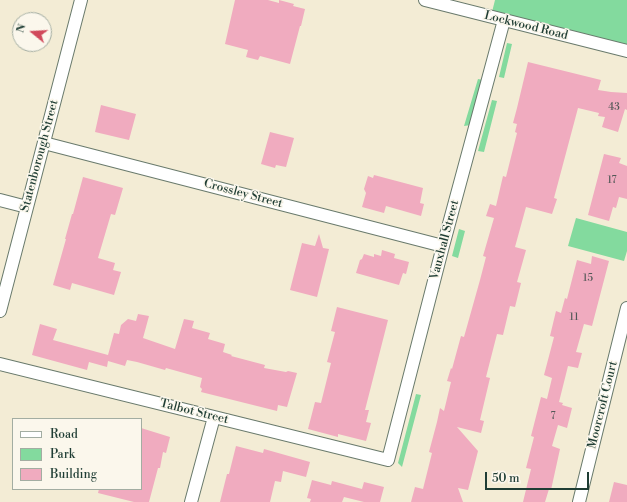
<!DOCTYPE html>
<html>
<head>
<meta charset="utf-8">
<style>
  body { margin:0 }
  #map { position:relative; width:627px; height:502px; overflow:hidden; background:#f3ecd5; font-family:"Libre Bodoni",serif }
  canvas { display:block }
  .legend { position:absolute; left:12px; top:418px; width:130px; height:72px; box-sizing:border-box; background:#fbf7ec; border:1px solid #a3ada2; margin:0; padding:5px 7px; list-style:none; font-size:12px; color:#1f3d34 }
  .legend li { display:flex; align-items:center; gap:8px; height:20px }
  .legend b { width:20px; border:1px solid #a3ada2 }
  .north { position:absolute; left:12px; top:12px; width:40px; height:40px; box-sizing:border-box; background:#fbf7ec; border:1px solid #a3ada2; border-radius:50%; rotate:288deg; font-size:11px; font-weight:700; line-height:16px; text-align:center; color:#1f3d34 }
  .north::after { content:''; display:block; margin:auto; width:14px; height:18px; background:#d1495b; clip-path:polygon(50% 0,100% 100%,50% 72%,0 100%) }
  .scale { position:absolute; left:485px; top:472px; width:104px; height:18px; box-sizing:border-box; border:2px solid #1f3d34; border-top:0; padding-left:5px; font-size:12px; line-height:14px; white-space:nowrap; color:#1f3d34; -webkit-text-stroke:3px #fbf7ec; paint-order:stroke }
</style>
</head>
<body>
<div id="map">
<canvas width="627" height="502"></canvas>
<ul class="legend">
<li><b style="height:5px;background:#fff"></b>Road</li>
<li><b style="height:11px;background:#83da9e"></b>Park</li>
<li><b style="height:11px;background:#f0abbf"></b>Building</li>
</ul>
<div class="north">N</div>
<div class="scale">50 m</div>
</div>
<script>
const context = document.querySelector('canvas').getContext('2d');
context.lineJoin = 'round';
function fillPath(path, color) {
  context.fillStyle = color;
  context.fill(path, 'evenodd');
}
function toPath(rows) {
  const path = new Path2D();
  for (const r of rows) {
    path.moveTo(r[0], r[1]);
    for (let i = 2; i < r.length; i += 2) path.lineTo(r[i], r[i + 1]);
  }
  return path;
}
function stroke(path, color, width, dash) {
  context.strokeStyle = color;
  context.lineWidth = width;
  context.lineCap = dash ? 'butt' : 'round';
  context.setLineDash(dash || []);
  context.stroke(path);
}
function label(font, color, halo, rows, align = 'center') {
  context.font = font + ' "Libre Bodoni",serif';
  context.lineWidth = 3;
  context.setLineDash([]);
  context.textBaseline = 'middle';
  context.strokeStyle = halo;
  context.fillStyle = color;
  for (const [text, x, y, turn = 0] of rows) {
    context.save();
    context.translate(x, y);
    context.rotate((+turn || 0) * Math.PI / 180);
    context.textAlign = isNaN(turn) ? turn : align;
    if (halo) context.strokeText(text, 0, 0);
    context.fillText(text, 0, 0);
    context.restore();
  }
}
fillPath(toPath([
  [495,0,627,0,627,46,492,12],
  [507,43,512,44,504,78,499,77],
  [478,79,483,80,471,125,464,126],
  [492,100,497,101,484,152,478,151],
  [576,218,627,232,627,251,624,261,568,246],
  [459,229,465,231,458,258,452,256],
  [416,394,421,395,402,467,398,463]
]), '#83da9e');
fillPath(toPath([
  [235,0,268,0,279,3,279,0,294,4,293,6,305,9,301,26,300,26,290,64,260,56,258,60,246,57,248,50,225,44],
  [528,62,601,80,598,90,611,92,627,93,627,110,625,109,618,132,602,127,605,117,598,116,599,113,578,108,554,198,557,199,552,214,526,207,515,247,526,250,517,282,521,283,515,307,510,306,503,335,497,334,486,377,490,378,480,420,484,421,481,433,457,427,478,451,468,490,458,488,463,502,411,502,415,487,423,489,432,453,429,452,437,422,440,408,444,411,451,382,447,381,451,368,452,369,461,336,464,337,480,280,486,257,483,256,494,218,486,216,490,204,496,206,503,176,506,177,517,133,515,132,517,124,513,123,517,108],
  [101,105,136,114,129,140,95,132],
  [270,132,294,138,286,167,276,165,275,168,261,164],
  [604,154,621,158,619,163,627,166,627,199,619,197,616,208,613,207,609,221,588,215],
  [374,175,423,188,420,203,424,204,421,216,386,206,384,213,362,207,366,193,364,189,368,176,373,178],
  [83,177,123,188,115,215,111,214,98,258,115,263,113,270,121,272,114,295,72,283,70,290,53,285,66,239,65,239,72,214,73,214],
  [319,234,323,248,329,249,317,297,290,290,302,243,315,246],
  [382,250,395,254,394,258,409,262,406,274,403,273,399,285,356,273,360,260,362,259,364,254,374,257,374,254,381,256],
  [592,256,609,261,592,326,584,324,576,352,582,353,578,368,568,366,559,402,563,403,562,405,572,408,567,428,558,425,552,446,560,449,551,490,549,489,545,502,523,502,531,469,526,468,534,437,531,436,541,397,547,399,552,378,544,375,554,337,550,336,556,311,561,313,565,298,567,299,577,260,591,264],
  [337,307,388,320,365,410,369,410,366,422,371,423,366,441,338,434,338,437,308,429,315,402,321,403,331,363,327,362,335,332,331,331],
  [138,314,149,316,143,338,175,349,184,319,194,321,192,328,210,333,208,339,225,344,223,352,232,355,231,356,265,365,264,368,286,372,288,371,297,373,287,407,278,405,277,411,201,392,202,389,200,387,202,378,166,368,165,370,137,362,127,360,125,366,108,361,107,367,89,362,87,370,32,355,40,324,57,329,53,340,108,355,114,333,119,334,121,325,128,319,136,321],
  [141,428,170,437,166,453,163,452,160,468,158,468,149,502,134,502,98,493,99,489,141,489],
  [236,446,263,453,264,449,310,462,306,477,283,471,281,482,275,481,270,502,220,502,227,474,229,474],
  [312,480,331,485,332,481,362,489,364,482,384,487,380,502,364,502,344,497,342,502,310,502,311,499,307,498],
  [614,482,627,485,627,502,609,502]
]), '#f0abbf');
const street = toPath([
  [425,0,627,51],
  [44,143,443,246],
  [0,200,27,207],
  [0,311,81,0],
  [0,364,388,460,443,246,504,20],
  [191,502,214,417],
  [579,502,627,308]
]);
stroke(street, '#697a6c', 14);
stroke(street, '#fff', 12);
label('10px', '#535857', null, [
  ["43",614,108],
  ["17",612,181],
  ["15",588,279],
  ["11",574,318],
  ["7",553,417]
]);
label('12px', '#1f3d34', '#fbf7ec', [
  ["Lockwood Road",526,26,14],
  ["Statenborough Street",40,156,-75],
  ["Crossley Street",243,194,15],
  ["Vauxhall Street",445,240,-75],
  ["Moorcroft Court",603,405,-76],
  ["Talbot Street",194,412,14]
]);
</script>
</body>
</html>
